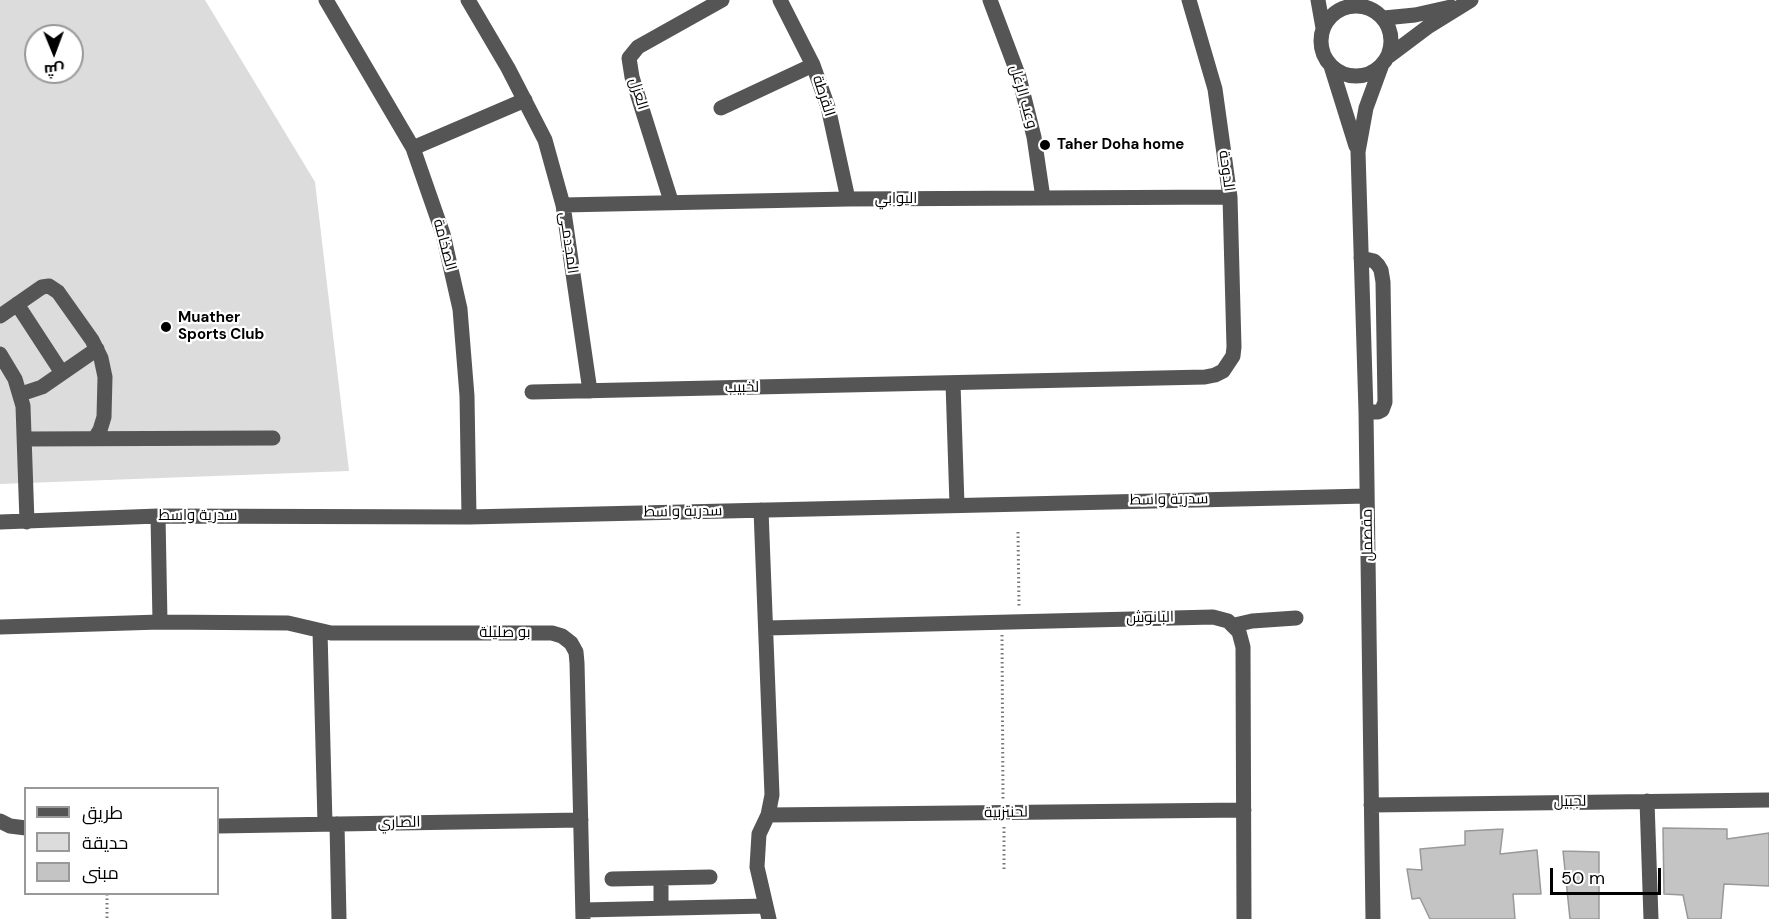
<!DOCTYPE html>
<html>
<head>
<meta charset="utf-8">
<style>
  body { margin:0 }
  #map { position:relative; width:1769px; height:919px; overflow:hidden; background:#fff; font-family:"DM Sans",Cairo,sans-serif }
  canvas { display:block }
  .legend { position:absolute; left:24px; top:787px; width:195px; height:108px; box-sizing:border-box; background:#fff; border:2px solid #999; margin:0; padding:8px 10px; list-style:none; font-size:18px; color:#000 }
  .legend li { display:flex; align-items:center; gap:12px; height:30px }
  .legend b { width:30px; border:2px solid #999 }
  .north { position:absolute; left:24px; top:24px; width:60px; height:60px; box-sizing:border-box; background:#fff; border:2px solid #999; border-radius:50%; rotate:179deg; font-size:16px; font-weight:700; line-height:24px; text-align:center; color:#000 }
  .north::after { content:''; display:block; margin:auto; width:21px; height:27px; background:#000; clip-path:polygon(50% 0,100% 100%,50% 72%,0 100%) }
  .scale { position:absolute; left:1550px; top:868px; width:111px; height:27px; box-sizing:border-box; border:3px solid #000; border-top:0; padding-left:8px; font-size:18px; line-height:21px; white-space:nowrap; color:#000; -webkit-text-stroke:4px #fff; paint-order:stroke }
</style>
</head>
<body>
<div id="map">
<canvas width="1769" height="919"></canvas>
<ul class="legend">
<li><b style="height:8px;background:#555"></b>طريق</li>
<li><b style="height:16px;background:#dcdcdc"></b>حديقة</li>
<li><b style="height:16px;background:#c4c4c4"></b>مبنى</li>
</ul>
<div class="north">ش</div>
<div class="scale">50 m</div>
</div>
<script>
const context = document.querySelector('canvas').getContext('2d');
context.lineJoin = 'round';
function fillPath(path, color) {
  context.fillStyle = color;
  context.fill(path, 'evenodd');
}
function toPath(rows) {
  const path = new Path2D();
  for (const r of rows) {
    if (r.length === 3) {
      path.moveTo(r[0] + r[2], r[1]);
      path.arc(r[0], r[1], r[2], 0, 2 * Math.PI);
      continue;
    }
    path.moveTo(r[0], r[1]);
    for (let i = 2; i < r.length; i += 2) path.lineTo(r[i], r[i + 1]);
  }
  return path;
}
function stroke(path, color, width, dash) {
  context.strokeStyle = color;
  context.lineWidth = width;
  context.lineCap = dash ? 'butt' : 'round';
  context.setLineDash(dash || []);
  context.stroke(path);
}
function label(font, color, halo, rows, align = 'center') {
  context.font = font + ' "DM Sans",Cairo,sans-serif';
  context.lineWidth = 4.5;
  context.setLineDash([]);
  context.textBaseline = 'middle';
  context.strokeStyle = halo;
  context.fillStyle = color;
  for (const [text, x, y, turn = 0] of rows) {
    context.save();
    context.translate(x, y);
    context.rotate((+turn || 0) * Math.PI / 180);
    context.textAlign = isNaN(turn) ? turn : align;
    if (halo) context.strokeText(text, 0, 0);
    context.fillText(text, 0, 0);
    context.restore();
  }
}
fillPath(toPath([
  [0,0,205,0,315,182,349,471,0,484],
  [36,36,72,36,72,72,36,72]
]), '#dcdcdc');
const building = toPath([
  [1663,828,1727,829,1727,839,1769,833,1769,886,1724,884,1721,919,1688,919,1683,895,1664,894,1663,828],
  [1503,829,1500,854,1537,850,1541,894,1513,894,1515,919,1430,919,1420,898,1412,899,1407,869,1422,870,1420,849,1465,845,1465,831,1503,829],
  [1563,851,1599,852,1599,919,1570,919,1563,851]
]);
fillPath(building, '#c4c4c4');
stroke(building, '#999', 1.5);
stroke(toPath([
  [1018,532,1019,608],
  [1002,635,1003,799],
  [1004,827,1004,870],
  [107,894,107,919]
]), '#777', 3, [1.5, 3]);
stroke(toPath([
  [326,0,413,148,443,234,460,309,467,396,469,517],
  [468,0,508,68,545,140,563,205,590,391],
  [780,0,813,65,828,107,848,199],
  [990,0,1019,77,1034,137,1043,198],
  [1318,0,1323,28],
  [1356,41,35],
  [1384,18,1415,15,1451,7],
  [1389,56,1429,26,1471,0],
  [1331,66,1356,146],
  [721,108,813,65],
  [413,148,525,100],
  [671,201,632,77,629,58,638,47,722,0],
  [563,205,848,199,1230,197],
  [1361,258,1374,261,1378,265,1381,270,1383,282,1385,402,1382,410,1378,412,1366,412],
  [17,304,62,373],
  [0,316,42,287,49,286,58,292,92,340,101,358,105,377,104,417,100,430,95,438],
  [0,354,15,379,23,406,27,522],
  [953,383,957,505],
  [532,392,1205,377,1215,375,1223,371,1233,356,1234,347,1230,197,1215,89,1189,0],
  [21,394,42,387,97,349],
  [25,439,273,438],
  [761,510,772,795,768,815,759,834,757,867,769,919],
  [158,516,160,622],
  [0,522,158,516,469,517,1367,496],
  [1235,625,1252,621,1296,618],
  [0,627,160,622,288,623,331,633,552,633,562,636,571,643,576,652,577,663,583,919],
  [767,628,1213,617,1228,621,1239,632,1243,647,1244,919],
  [320,631,325,824],
  [1647,801,1651,919],
  [1371,805,1769,800],
  [768,815,1244,810],
  [0,821,10,826,26,828],
  [337,824,339,919],
  [218,826,581,820],
  [661,878,661,908],
  [612,879,710,877],
  [583,910,766,906],
  [1373,919,1366,412,1358,152,1366,108,1381,67]
]), '#555', 15);
for (const [x, y, r, color] of [
  [1045,145,6,"#000"],
  [166,327,6,"#000"]
]) {
  const dot = new Path2D();
  dot.arc(x, y, r, 0, 2 * Math.PI);
  context.fillStyle = color;
  context.fill(dot);
  stroke(dot, '#fff', 2);
}
label('15px', '#000', '#fff', [
  ["العزل",638,94,73],
  ["القرطة",823,96,72],
  ["وعب الرغل",1023,97,74],
  ["الدوحة",1226,171,82],
  ["اليوابي",896,199],
  ["المجدمـى",568,243,82],
  ["الصخامة",444,245,75],
  ["لخبيب",742,388,-1],
  ["سدرية واسط",1169,500,-1],
  ["سدرية واسط",683,512,-1],
  ["سدرية واسط",198,516],
  ["مقصمل",1368,535,-91],
  ["البانوش",1150,618,-1],
  ["بو صليلة",505,633],
  ["لجبيل",1570,802,-1],
  ["لحنيزبية",1006,813,-1],
  ["الصاري",399,823,-1]
]);
label('bold 15px', '#000', '#fff', [
  ["Taher Doha home",1057,145],
  ["Muather",178,318],
  ["Sports Club",178,335]
], 'left');
</script>
</body>
</html>
